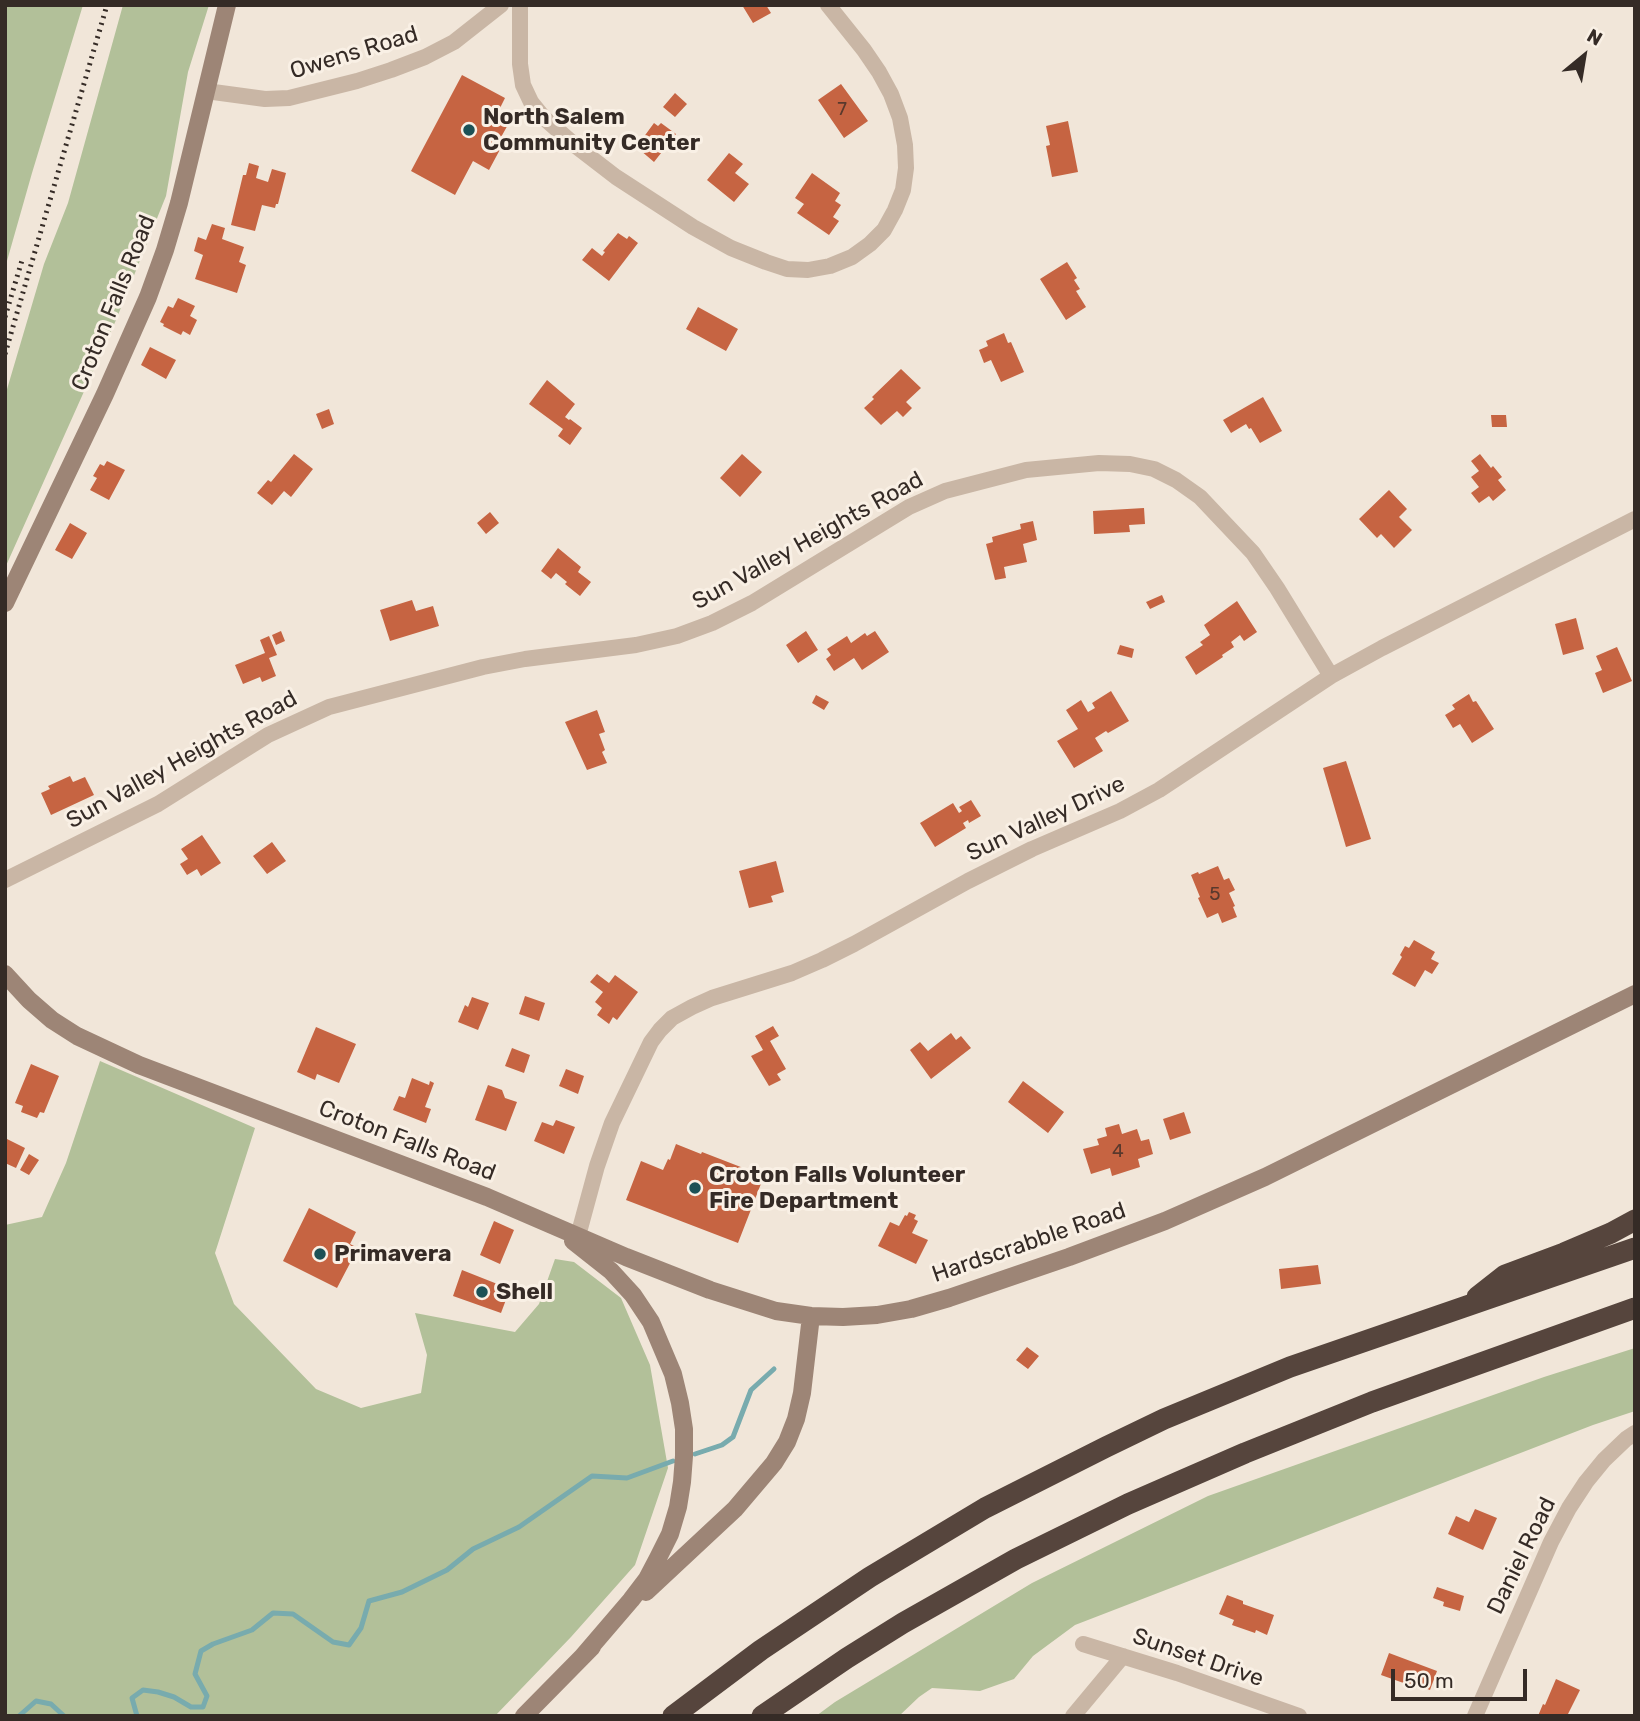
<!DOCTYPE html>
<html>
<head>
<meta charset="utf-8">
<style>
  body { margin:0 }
  #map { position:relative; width:1640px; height:1721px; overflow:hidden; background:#f1e6d9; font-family:Rubik,sans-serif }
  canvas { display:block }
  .frame { position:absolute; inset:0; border:7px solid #352b26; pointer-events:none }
  .north { position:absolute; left:1549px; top:21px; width:70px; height:70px; -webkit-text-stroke:5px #f9f0e5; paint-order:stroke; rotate:30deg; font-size:19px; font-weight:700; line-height:28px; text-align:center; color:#352b26 }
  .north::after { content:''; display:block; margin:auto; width:24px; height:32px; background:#352b26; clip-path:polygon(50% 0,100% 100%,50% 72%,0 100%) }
  .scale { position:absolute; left:1391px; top:1669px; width:136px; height:32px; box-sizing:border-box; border:4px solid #352b26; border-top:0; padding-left:9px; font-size:21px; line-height:24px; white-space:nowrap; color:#352b26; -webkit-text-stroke:5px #f9f0e5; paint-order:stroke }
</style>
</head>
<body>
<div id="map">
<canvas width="1640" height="1721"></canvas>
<div class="frame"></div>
<div class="north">N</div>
<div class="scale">50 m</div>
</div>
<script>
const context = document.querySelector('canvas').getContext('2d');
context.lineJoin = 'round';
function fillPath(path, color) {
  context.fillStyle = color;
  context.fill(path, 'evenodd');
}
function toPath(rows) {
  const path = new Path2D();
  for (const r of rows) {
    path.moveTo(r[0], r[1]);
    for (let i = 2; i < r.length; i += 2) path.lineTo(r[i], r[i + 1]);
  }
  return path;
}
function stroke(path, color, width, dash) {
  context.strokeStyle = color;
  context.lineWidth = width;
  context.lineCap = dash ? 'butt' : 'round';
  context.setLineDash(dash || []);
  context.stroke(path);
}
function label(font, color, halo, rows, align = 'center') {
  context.font = font + ' Rubik,sans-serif';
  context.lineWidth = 6;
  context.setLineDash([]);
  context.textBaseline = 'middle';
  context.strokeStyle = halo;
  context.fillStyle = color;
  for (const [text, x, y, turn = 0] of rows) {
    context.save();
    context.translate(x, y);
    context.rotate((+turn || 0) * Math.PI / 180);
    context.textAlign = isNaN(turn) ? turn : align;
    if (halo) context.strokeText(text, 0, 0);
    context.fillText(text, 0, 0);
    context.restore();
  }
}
fillPath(toPath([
  [5,5,83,5,32,173,5,268],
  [123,5,209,5,188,72,166,196,116,320,5,568,5,396,44,264,68,203],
  [100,1061,255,1128,215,1253,234,1304,316,1389,361,1408,421,1393,427,1355,415,1313,515,1332,539,1304,555,1259,574,1262,621,1298,650,1365,668,1468,635,1565,571,1637,495,1716,5,1716,5,1225,42,1217,66,1163],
  [1635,1348,1635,1411,1593,1425,1075,1625,1033,1656,1014,1679,980,1691,932,1688,919,1697,899,1716,816,1716,835,1702,1032,1583,1208,1496,1544,1377]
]), '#b2c099');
stroke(toPath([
  [695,1454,722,1445,733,1437,751,1390,774,1369],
  [19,1716,36,1701,51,1704,64,1716],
  [137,1716,132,1698,143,1690,158,1692,174,1697,191,1707,203,1707,207,1696,195,1674,201,1651,213,1644,252,1630,273,1613,293,1614,333,1642,349,1645,361,1628,369,1601,402,1592,447,1570,473,1549,519,1527,592,1476,627,1478,673,1461]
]), '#78abae', 5);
fillPath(toPath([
  [742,5,766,5,771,13,753,23],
  [462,75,505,98,497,114,510,121,500,139,504,142,489,170,473,161,455,195,411,171],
  [841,84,868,121,844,138,818,100],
  [675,93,687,104,675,117,663,107],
  [1068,121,1078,172,1052,177,1046,146,1050,145,1046,126],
  [654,123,658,126,661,123,676,134,654,162,640,150,647,141,643,138],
  [729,153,743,164,735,173,749,184,734,202,707,180],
  [249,163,259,166,256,178,268,182,272,169,286,173,278,204,276,204,275,208,262,205,255,231,231,225,243,175,246,175],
  [812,173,840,193,835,201,841,205,833,217,839,221,829,235,797,213,804,204,795,198],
  [212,224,225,228,222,239,244,247,239,262,246,265,237,293,195,279,203,255,194,251,198,237,206,240],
  [618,233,627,239,629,236,638,243,609,281,582,260,592,248,602,256,605,252,603,251],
  [1067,262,1077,278,1074,280,1080,289,1076,291,1086,307,1066,320,1040,279],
  [178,298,195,306,190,316,197,320,190,335,183,331,181,335,163,326,164,324,160,322,168,306,173,308],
  [698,307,738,329,726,351,686,329],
  [1004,333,1008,343,1011,342,1024,372,1001,382,991,360,984,363,979,350,988,346,986,341],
  [150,347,176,360,166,379,141,365],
  [901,369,921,388,906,402,912,408,903,417,897,411,881,425,864,408,874,399,872,397],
  [547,380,575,404,565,417,569,420,570,419,582,428,570,445,558,436,563,429,529,404],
  [1263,397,1282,431,1260,443,1251,428,1249,429,1246,424,1231,433,1223,420],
  [329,409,334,424,322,429,316,414],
  [1491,415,1506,415,1507,427,1492,427],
  [294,454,313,469,291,497,284,491,272,505,257,493,268,480,271,482],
  [742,454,762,472,740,497,720,478],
  [1480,454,1491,468,1493,466,1502,477,1498,480,1506,490,1493,501,1489,496,1479,503,1471,493,1479,487,1471,477,1479,471,1471,461],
  [107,461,125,470,109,500,90,490,97,478,93,476,100,464,104,466],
  [1389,490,1407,509,1399,517,1412,530,1394,548,1381,534,1377,538,1359,519],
  [1144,508,1145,524,1129,525,1130,532,1094,534,1093,511],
  [490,512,499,523,486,534,477,523],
  [1033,521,1037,540,1023,544,1027,562,1004,567,1006,578,995,580,986,544,993,542,992,537,1021,529,1020,524],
  [70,523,87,533,72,559,55,550],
  [558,548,581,567,578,572,591,582,580,596,565,584,567,582,556,573,551,579,541,571],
  [1162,595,1165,602,1150,609,1146,602],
  [412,600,416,611,433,606,439,626,390,641,380,610],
  [1237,601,1257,632,1244,641,1240,635,1231,642,1234,647,1222,655,1223,657,1196,675,1185,657,1203,645,1200,642,1210,635,1204,625],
  [1576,618,1584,649,1563,655,1555,624],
  [281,631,285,641,276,645,272,635],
  [806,631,818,650,798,663,786,645],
  [875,631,889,652,862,670,854,658,834,671,826,659,831,655,827,649,847,636,851,643,865,633,867,636],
  [269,636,277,655,269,658,276,676,262,682,260,677,243,684,235,665,265,653,260,640],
  [1120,645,1134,649,1132,658,1117,654],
  [1617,647,1632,681,1603,693,1595,673,1602,670,1596,656],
  [1111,691,1129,721,1108,733,1106,731,1095,738,1103,751,1074,768,1057,741,1078,729,1066,710,1081,700,1088,712,1095,708,1092,703],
  [1469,694,1473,702,1476,701,1494,729,1472,743,1460,724,1453,728,1445,715,1455,709,1452,705],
  [816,695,829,702,824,710,812,703],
  [597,710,605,732,599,734,605,750,602,752,607,763,587,770,565,722],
  [1346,761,1371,839,1346,847,1323,768],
  [70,776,73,782,85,777,94,795,51,815,41,793,50,789,48,786],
  [971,800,981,816,969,823,968,820,963,823,966,828,935,847,920,823,953,803,959,813,962,811,959,807],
  [202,835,221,863,201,876,197,869,187,875,180,864,188,859,181,849],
  [272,842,286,861,267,874,253,856],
  [776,861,784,892,771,896,773,902,749,908,739,871],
  [1218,866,1224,880,1229,878,1235,890,1229,893,1235,906,1233,907,1237,917,1222,923,1218,913,1207,918,1198,898,1200,897,1191,875,1198,872,1199,874],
  [1414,940,1435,952,1431,959,1439,963,1432,974,1425,970,1415,987,1392,974,1402,957,1400,955,1405,946,1409,948],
  [597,974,609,983,615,975,638,992,617,1020,613,1017,609,1024,597,1015,602,1008,595,1002,603,992,590,982],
  [525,996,545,1003,539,1021,519,1014],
  [472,997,489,1003,478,1030,458,1022,465,1005,468,1007],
  [773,1026,779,1036,770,1041,786,1069,777,1074,781,1080,769,1086,751,1056,763,1050,755,1036],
  [316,1027,356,1044,339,1083,317,1074,315,1080,297,1072],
  [951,1033,956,1040,961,1036,971,1048,931,1079,910,1050,920,1042,928,1051],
  [512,1048,530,1055,524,1073,505,1066],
  [31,1064,59,1076,44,1113,40,1112,37,1118,21,1112,23,1106,15,1103],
  [566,1069,584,1076,578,1094,559,1086],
  [412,1078,429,1085,430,1081,434,1083,425,1107,431,1109,426,1123,393,1110,399,1096,405,1098],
  [1023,1081,1064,1112,1048,1133,1008,1102],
  [488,1085,502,1090,505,1098,517,1102,506,1131,475,1120],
  [1184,1112,1191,1133,1170,1140,1163,1119],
  [556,1120,575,1127,564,1154,534,1141,542,1122,553,1126],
  [1119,1124,1122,1134,1137,1129,1141,1141,1149,1139,1153,1154,1138,1159,1140,1167,1112,1176,1110,1168,1091,1174,1083,1149,1099,1145,1097,1139,1107,1136,1105,1128],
  [5,1138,25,1148,16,1168,5,1163],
  [676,1144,701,1154,702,1152,764,1176,738,1243,626,1200,641,1161,663,1170,668,1159,670,1160],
  [29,1154,39,1160,29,1175,20,1170],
  [309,1208,356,1232,350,1244,358,1248,337,1288,283,1261],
  [909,1212,916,1215,914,1219,918,1221,912,1233,928,1240,916,1264,878,1246,890,1222,899,1226,905,1215,907,1216],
  [494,1221,514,1230,500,1264,480,1255],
  [1318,1265,1321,1284,1281,1289,1279,1269],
  [462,1270,510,1289,501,1313,453,1296],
  [1027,1347,1039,1356,1028,1369,1016,1360],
  [1475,1509,1497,1518,1483,1550,1448,1534,1456,1516,1469,1522],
  [1437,1587,1464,1596,1460,1611,1443,1606,1444,1602,1433,1598],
  [1227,1595,1243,1601,1243,1604,1274,1615,1267,1635,1256,1630,1255,1633,1232,1625,1234,1620,1219,1614],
  [1389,1653,1437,1671,1430,1690,1413,1684,1412,1686,1381,1675],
  [1556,1679,1580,1690,1567,1716,1538,1716,1543,1704,1545,1705]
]), '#c66442');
stroke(toPath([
  [520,5,520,64,523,85,531,102,544,118,577,147,616,177,693,227,731,248,766,262,787,269,808,270,830,266,852,257,870,244,884,230,895,210,903,190,906,168,905,145,900,118,891,94,879,72,864,50,828,5],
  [206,91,265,99,289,98,357,81,391,70,425,57,454,42,501,5],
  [5,880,158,804,268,735,329,707,483,667,525,659,636,645,677,636,712,623,752,603,909,507,945,491,1026,470,1099,463,1130,464,1154,469,1176,480,1200,497,1253,553,1277,588,1331,676],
  [578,1236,597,1166,612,1123,651,1042,660,1030,672,1018,692,1007,712,998,792,973,822,960,854,944,968,881,1032,849,1120,811,1159,790,1331,676,1382,648,1635,519],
  [1083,1644,1177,1673,1299,1716],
  [1073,1716,1123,1656],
  [1475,1716,1551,1542,1569,1508,1586,1482,1604,1460,1626,1439,1635,1433]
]), '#c9b6a5', 16);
stroke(toPath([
  [5,603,105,394,148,297,165,250,179,203,227,5],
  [5,974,29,1000,52,1020,77,1036,139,1065,487,1197,626,1257,710,1290,776,1311,811,1316,843,1317,877,1315,911,1309,949,1298,1069,1257,1165,1221,1265,1177,1635,994],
  [573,1241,611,1271,633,1295,651,1322,673,1374,680,1403,684,1429,684,1456,682,1482,678,1507,670,1534,658,1558,647,1579,631,1600,583,1656],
  [646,1592,735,1509,774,1463,787,1442,796,1419,802,1393,811,1316],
  [524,1716,592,1647]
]), '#9d8576', 18);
stroke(toPath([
  [1477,1297,1505,1275,1564,1253,1611,1233,1635,1220],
  [673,1716,761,1650,870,1577,985,1508,1106,1447,1164,1419,1290,1367,1635,1248],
  [762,1716,847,1658,903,1623,1016,1559,1128,1504,1245,1453,1372,1402,1635,1308]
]), '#56453d', 21);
stroke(toPath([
  [5,317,23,257],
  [5,354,107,5]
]), '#352b26', 5, [2, 5]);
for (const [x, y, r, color] of [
  [469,130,7,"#1c5156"],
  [695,1188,7,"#1c5156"],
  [320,1254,7,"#1c5156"],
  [482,1292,7,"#1c5156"]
]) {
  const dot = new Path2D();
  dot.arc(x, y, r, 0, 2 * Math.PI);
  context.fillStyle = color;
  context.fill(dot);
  stroke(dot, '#f9f0e5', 2.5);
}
label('19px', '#59392d', null, [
  ["7",842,110],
  ["5",1215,895],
  ["4",1118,1152]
]);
label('23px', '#352b26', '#f9f0e5', [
  ["Owens Road",354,53,-17],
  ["Croton Falls Road",114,303,-68],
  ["Sun Valley Heights Road",808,541,-29],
  ["Sun Valley Heights Road",182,760,-29],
  ["Sun Valley Drive",1046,819,-25],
  ["Croton Falls Road",407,1141,21],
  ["Hardscrabble Road",1029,1243,-19],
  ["Daniel Road",1522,1556,-64],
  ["Sunset Drive",1198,1658,19]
]);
label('bold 23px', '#352b26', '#f9f0e5', [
  ["North Salem",483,117],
  ["Community Center",483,143],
  ["Croton Falls Volunteer",709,1175],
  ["Fire Department",709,1201],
  ["Primavera",334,1254],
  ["Shell",496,1292]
], 'left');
</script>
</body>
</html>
